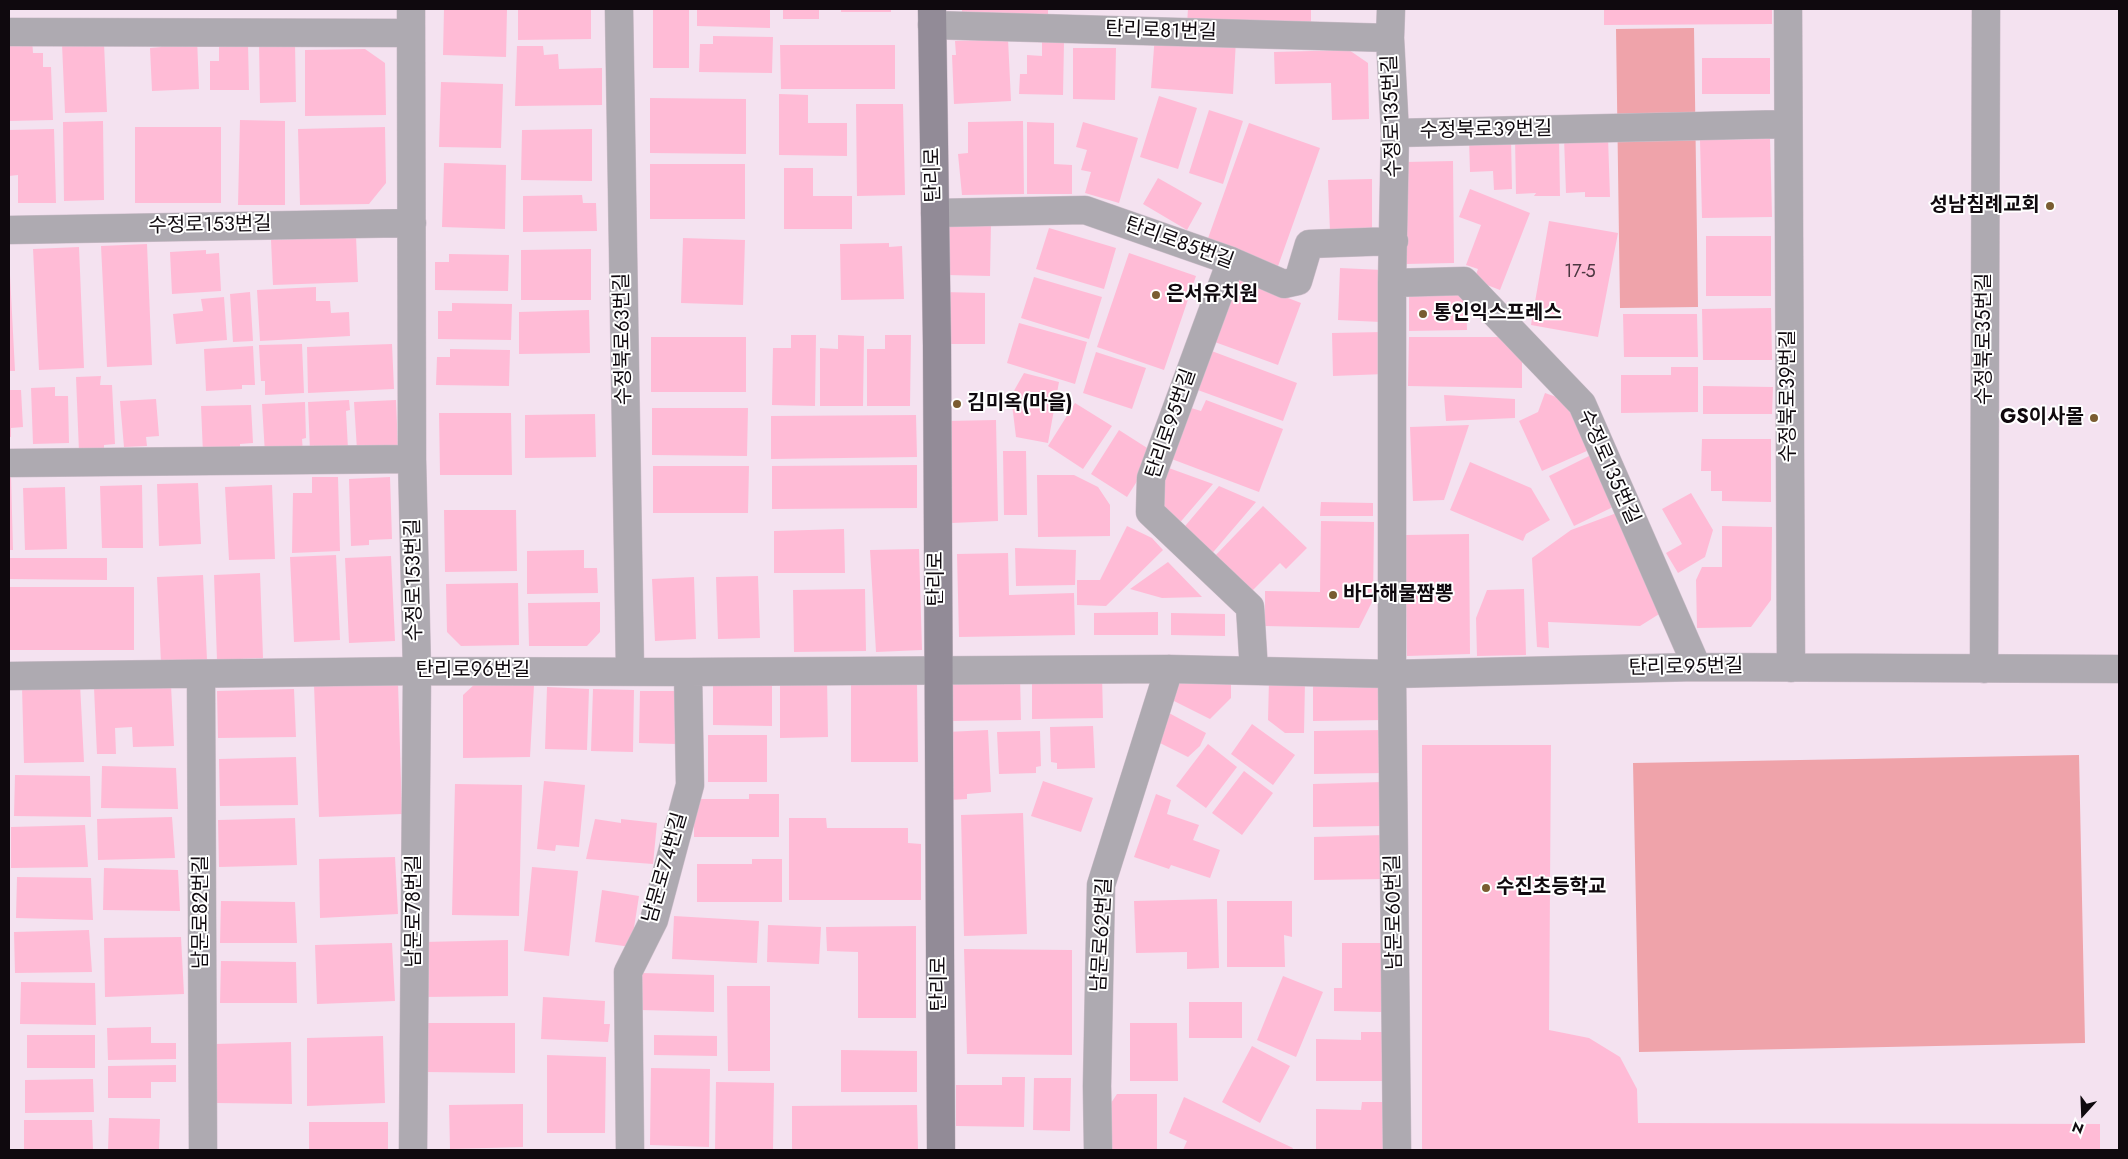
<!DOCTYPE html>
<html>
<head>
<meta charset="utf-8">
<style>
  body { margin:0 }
  #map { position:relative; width:2128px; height:1159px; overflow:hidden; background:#f4e2f0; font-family:Jost,sans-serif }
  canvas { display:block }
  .frame { position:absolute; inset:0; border:10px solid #0f090e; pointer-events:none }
  .north { position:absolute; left:2058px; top:1089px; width:50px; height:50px; -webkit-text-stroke:4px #fff; paint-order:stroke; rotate:200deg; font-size:14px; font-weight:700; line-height:20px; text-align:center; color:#0f090e }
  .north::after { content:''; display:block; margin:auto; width:18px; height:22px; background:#0f090e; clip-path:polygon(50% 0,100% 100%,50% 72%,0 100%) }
</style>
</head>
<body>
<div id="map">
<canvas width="2128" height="1159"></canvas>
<div class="frame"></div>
<div class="north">N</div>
</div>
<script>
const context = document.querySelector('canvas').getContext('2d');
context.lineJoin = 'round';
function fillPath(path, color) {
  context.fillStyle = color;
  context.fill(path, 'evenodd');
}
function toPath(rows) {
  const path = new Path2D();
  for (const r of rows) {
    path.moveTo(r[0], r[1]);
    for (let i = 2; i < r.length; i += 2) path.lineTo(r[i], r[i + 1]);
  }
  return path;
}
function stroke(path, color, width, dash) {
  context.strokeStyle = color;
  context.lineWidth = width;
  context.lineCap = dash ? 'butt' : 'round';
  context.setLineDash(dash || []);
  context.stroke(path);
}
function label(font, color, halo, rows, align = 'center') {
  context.font = font + ' Jost,"Noto Sans KR",sans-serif';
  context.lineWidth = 4;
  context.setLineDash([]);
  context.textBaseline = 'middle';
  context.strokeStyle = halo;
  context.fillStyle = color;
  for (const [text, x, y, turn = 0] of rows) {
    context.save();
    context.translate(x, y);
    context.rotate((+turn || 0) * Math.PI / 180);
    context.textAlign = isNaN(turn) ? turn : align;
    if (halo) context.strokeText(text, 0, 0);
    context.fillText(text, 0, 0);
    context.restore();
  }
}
fillPath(toPath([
  [1694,28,1698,307,1620,308,1616,29],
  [2079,755,2085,1043,1639,1052,1633,763]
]), '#efa3aa');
fillPath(toPath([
  [444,9,507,9,506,57,443,55],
  [518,9,591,9,591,39,518,40],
  [653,9,689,9,689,68,653,68],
  [697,9,770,9,770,28,697,26],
  [783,9,819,9,819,19,783,19],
  [841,9,891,9,891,12,841,12],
  [962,9,1048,9,1048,18,962,18],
  [1188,9,1311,9,1311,29,1187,24],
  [1604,9,1772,9,1772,24,1604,25],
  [1155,34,1236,40,1233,94,1151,88],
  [713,36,773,37,772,73,699,72,700,44,713,44],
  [9,38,32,38,33,53,43,53,43,67,51,67,53,120,9,121],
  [197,38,199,89,152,91,150,48,161,47,164,40],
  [1008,39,1011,101,954,104,952,55,956,55,955,41],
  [1042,42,1064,42,1063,95,1019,94,1020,74,1027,74,1027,55,1042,56],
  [104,43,107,112,65,113,62,44],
  [219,43,248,43,249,90,210,90,210,61,219,61],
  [295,43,296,102,260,103,259,44],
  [780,45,895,45,895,89,781,89],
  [517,46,543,46,544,55,558,54,559,69,602,68,602,105,515,106],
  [1073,48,1116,48,1115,100,1073,99],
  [365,49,385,63,386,115,305,116,305,50],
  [1349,50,1368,63,1369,119,1332,120,1331,83,1275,84,1274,52],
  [1702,58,1770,58,1770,94,1702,94],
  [441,82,503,84,501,148,439,147],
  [779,94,808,95,808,123,847,123,847,156,779,155],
  [1159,96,1197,108,1178,169,1140,157],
  [650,98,746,99,746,154,650,153],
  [856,104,903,104,905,195,857,196],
  [1209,110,1243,121,1223,184,1189,173],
  [240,120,285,121,285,205,238,205],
  [103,121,104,200,64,201,63,122],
  [1023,121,1024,194,962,195,958,154,968,153,968,122],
  [1027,122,1054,123,1054,164,1072,165,1072,194,1027,194],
  [1083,122,1138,138,1119,203,1085,193,1091,172,1081,170,1087,150,1076,147],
  [1249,123,1320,148,1277,269,1206,244],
  [135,127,221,127,221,203,135,203],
  [385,127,386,183,369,204,300,205,298,129],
  [54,129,56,203,18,203,18,175,9,176,9,130],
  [592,129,592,181,521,180,522,130],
  [1608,137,1610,197,1585,197,1585,192,1566,193,1564,138],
  [1511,138,1512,189,1494,190,1493,171,1470,172,1469,139],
  [1515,138,1559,138,1560,196,1534,196,1536,193,1516,194],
  [1770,139,1772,217,1702,218,1700,140],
  [1453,161,1454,263,1405,264,1406,162],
  [444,163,506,165,505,229,442,227],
  [650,164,745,164,745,219,650,219],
  [784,168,813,168,813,196,852,196,852,229,784,229],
  [1158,178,1202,203,1187,230,1143,204],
  [1372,179,1372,232,1330,232,1328,180],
  [1470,189,1530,213,1500,290,1474,280,1478,269,1466,265,1481,225,1459,217],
  [582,195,583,203,596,203,597,231,523,232,523,196],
  [1549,221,1618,233,1598,337,1531,325],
  [948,223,991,224,990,276,947,275],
  [1049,228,1116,248,1104,289,1036,269],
  [356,236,358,282,273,285,271,240],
  [1706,236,1771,236,1771,296,1706,296],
  [683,238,745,240,743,305,681,303],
  [889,243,889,247,902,246,904,299,841,300,840,244],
  [147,244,152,365,107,367,101,246],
  [79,247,84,368,39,370,33,249],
  [591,249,591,300,521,300,521,250],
  [206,250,206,254,219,253,221,291,172,294,170,252],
  [1129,253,1196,276,1164,370,1097,347],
  [449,254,509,255,508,291,435,290,435,262,449,262],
  [1340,268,1383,270,1381,322,1338,320],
  [9,275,10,275,15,371,9,371],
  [1034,277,1102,297,1089,339,1021,318],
  [1236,278,1301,303,1278,365,1212,341],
  [316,287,316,301,330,301,331,313,349,312,350,336,260,341,257,290],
  [1409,288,1466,292,1467,330,1409,331],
  [250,292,253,341,233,342,230,294],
  [943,292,985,293,985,344,942,344],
  [224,297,227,340,176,344,173,314,203,311,201,299],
  [452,303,512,304,511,340,438,339,438,311,452,311],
  [1771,308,1772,360,1703,360,1702,309],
  [589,310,590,353,519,354,519,312],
  [1623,314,1697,314,1698,357,1624,357],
  [1019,323,1087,342,1075,384,1007,363],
  [1383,332,1385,374,1333,376,1332,333],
  [791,335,816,335,815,406,772,405,773,348,791,348],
  [838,335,864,336,863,406,820,406,820,348,838,349],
  [885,335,911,335,910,406,867,406,867,349,885,349],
  [651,337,746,337,746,392,651,392],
  [1409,337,1507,337,1522,357,1522,388,1408,386],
  [302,344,304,393,265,395,265,381,261,381,259,345],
  [392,344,394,389,308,393,307,347],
  [253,346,255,385,242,385,242,389,206,391,204,349],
  [450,349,510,350,509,386,436,385,437,357,450,357],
  [1209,350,1297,383,1283,421,1195,389],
  [1096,352,1146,368,1132,409,1083,393],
  [1671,367,1698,367,1698,412,1621,413,1621,375,1671,375],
  [1024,373,1059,382,1048,443,1016,437,1011,396],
  [101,376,100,385,112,385,115,444,104,445,104,451,79,452,76,377],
  [1703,386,1773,387,1772,414,1703,414],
  [55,387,55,396,68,396,69,443,33,444,31,388],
  [9,390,21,390,23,427,11,428,11,437,9,437],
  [1545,393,1565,400,1589,450,1542,471,1519,421,1538,412],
  [1444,395,1515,399,1515,418,1446,421],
  [156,399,159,436,146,437,147,446,124,447,120,401],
  [349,400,350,410,346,411,348,449,310,451,308,402],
  [396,400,398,448,357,450,354,402],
  [1206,400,1283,429,1259,492,1169,458,1188,407,1201,411],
  [305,402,306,438,302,439,303,452,265,454,262,404],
  [1075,403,1112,426,1083,469,1048,446],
  [251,405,253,443,240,444,240,452,203,454,201,406],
  [652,408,748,408,747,456,652,455],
  [439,413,511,413,512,475,440,475],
  [595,414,596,457,525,458,525,415],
  [916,415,917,457,771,459,771,416],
  [996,420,998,521,952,523,947,421],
  [1469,425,1444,500,1413,501,1410,427],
  [1119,430,1155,453,1127,497,1091,474],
  [1702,439,1771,439,1771,502,1722,501,1722,491,1711,491,1711,471,1701,471],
  [1003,451,1026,451,1027,515,1004,515],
  [1591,455,1615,506,1574,526,1549,476],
  [1470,462,1531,488,1550,520,1526,534,1523,541,1450,510],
  [917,465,917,508,772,509,772,466],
  [653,466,749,466,748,513,653,513],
  [1166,467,1213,484,1177,526,1161,512,1158,488],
  [1037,475,1074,475,1098,487,1110,505,1110,536,1038,537],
  [9,476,11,476,13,550,9,550],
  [312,477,338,477,340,551,292,553,293,493,312,493],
  [390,477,392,539,369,540,369,545,351,546,349,479],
  [198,483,201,544,159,546,157,484],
  [142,485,143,548,102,548,100,486],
  [272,485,275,559,229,560,225,487],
  [1219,486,1256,502,1209,557,1180,532],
  [65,487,67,549,25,550,23,488],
  [1691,493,1713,530,1705,557,1678,573,1666,553,1682,544,1662,509],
  [1321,502,1373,503,1373,516,1320,516],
  [1263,506,1307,548,1286,569,1280,563,1249,594,1212,559],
  [444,510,516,510,517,571,445,572],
  [1622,511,1664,611,1640,626,1548,622,1549,648,1537,647,1532,558,1571,530],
  [1321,521,1374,522,1373,600,1359,628,1265,626,1265,591,1320,592],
  [1127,526,1152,538,1163,550,1106,606,1077,605,1077,580,1100,580],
  [1722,526,1772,527,1771,600,1751,627,1697,628,1696,580,1702,567,1722,567],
  [844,529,845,573,774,573,774,531],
  [1469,534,1470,654,1407,656,1405,535],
  [1015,548,1076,550,1075,585,1016,586],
  [919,549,922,650,876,652,870,550],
  [584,550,584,568,597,568,598,593,527,594,527,551],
  [1008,553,1009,595,1074,593,1075,635,959,637,957,554],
  [336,555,340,640,294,642,290,557],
  [391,556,395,641,349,643,345,558],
  [9,558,107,558,107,580,9,579],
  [1168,562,1202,597,1162,598,1130,589],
  [260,573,263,658,217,660,214,575],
  [203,575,207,660,161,663,157,577],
  [758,576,760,638,718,639,716,577],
  [694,577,696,639,655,641,652,579],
  [518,583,519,645,461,646,447,632,446,584],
  [9,587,134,587,134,650,9,650],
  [865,589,866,651,794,652,793,590],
  [1524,589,1526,655,1477,656,1476,618,1487,590],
  [600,602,600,632,587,646,529,646,528,603],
  [1158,612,1158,635,1094,635,1094,613],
  [1171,613,1225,614,1225,636,1171,635],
  [1102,675,1103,718,1032,719,1032,677],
  [1177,676,1231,676,1231,698,1210,719,1168,698],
  [1020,677,1021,720,950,721,950,678],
  [1383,677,1384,720,1313,721,1313,678],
  [713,678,772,678,772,726,713,725],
  [827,678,828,737,780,738,780,679],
  [1269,680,1305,681,1304,733,1285,733,1268,720],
  [398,682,402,814,319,817,314,685],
  [477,682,534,685,530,757,463,758,463,695],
  [851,682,917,682,918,762,851,762],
  [80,684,84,762,24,763,22,687],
  [171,685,174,746,133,747,132,727,115,728,116,754,97,754,94,688],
  [547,687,589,689,587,750,545,749],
  [294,689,296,737,218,738,217,691],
  [593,689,634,690,633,752,591,751],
  [640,691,677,691,676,744,639,743],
  [1169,713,1206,733,1200,746,1188,757,1156,741],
  [1252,724,1295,755,1273,785,1231,754],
  [1093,726,1095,768,1057,769,1057,763,1051,762,1050,727],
  [988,730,991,792,967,794,967,799,949,800,947,732],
  [1384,730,1385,773,1314,774,1314,731],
  [1040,731,1041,766,1036,767,1036,773,999,774,997,732],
  [708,735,767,735,767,782,708,782],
  [1208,744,1237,767,1206,808,1176,786],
  [1422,745,1551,745,1549,1030,1589,1038,1620,1057,1637,1089,1638,1123,2100,1124,2100,1150,1422,1150],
  [296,757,298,805,220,806,219,759],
  [102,766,176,768,178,809,101,808],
  [1244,771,1273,793,1242,835,1212,813],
  [15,775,90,776,91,817,14,816],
  [544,781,585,785,579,847,556,845,555,851,537,849],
  [1043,781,1093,798,1081,832,1031,816],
  [1383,782,1384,826,1313,827,1313,784],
  [455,784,522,785,519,916,452,915],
  [749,794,779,794,779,837,694,837,694,799,749,799],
  [1156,794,1171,800,1167,814,1199,825,1193,840,1220,850,1210,878,1171,865,1169,869,1134,857],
  [1023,813,1027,934,964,936,961,815],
  [172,817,175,858,98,860,97,819],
  [295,818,297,865,219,867,218,820],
  [789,818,826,818,827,828,908,828,908,843,921,844,921,900,789,900],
  [595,819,621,823,621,819,657,823,653,864,586,859],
  [85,825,88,867,11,868,11,827],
  [1384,835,1385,879,1314,880,1314,837],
  [395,857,398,914,320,918,319,859],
  [752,859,782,859,782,902,697,902,697,864,752,864],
  [532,867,578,871,569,956,524,951],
  [104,868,178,870,180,911,103,910],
  [17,877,91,878,93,920,16,918],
  [602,890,639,896,631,947,595,942],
  [1217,899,1219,968,1187,969,1187,952,1136,953,1134,901],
  [221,901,295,902,297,943,220,943],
  [1227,901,1292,901,1292,937,1284,935,1285,967,1227,967],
  [674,916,759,921,757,963,672,959],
  [768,925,821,927,819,964,767,962],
  [916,926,916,1018,858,1018,858,952,827,951,826,927],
  [89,930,92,972,15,973,14,932],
  [181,937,184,994,105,997,104,938],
  [508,940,508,996,425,997,424,942],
  [392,943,395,1001,317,1004,315,945],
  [1342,943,1384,943,1383,1012,1334,1011,1334,988,1342,988],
  [964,949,1072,950,1072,1055,967,1054],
  [221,961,296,962,297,1003,220,1003],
  [642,973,714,975,714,1012,641,1010],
  [1283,976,1323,992,1296,1057,1257,1040],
  [21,982,95,983,96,1025,20,1024],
  [727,986,770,986,770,1071,728,1071],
  [543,997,605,1001,604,1024,610,1024,608,1042,541,1039],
  [1189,1002,1242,1002,1242,1038,1189,1038],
  [425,1023,515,1023,515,1073,425,1072],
  [1130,1023,1177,1023,1178,1081,1130,1081],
  [151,1027,151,1043,176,1043,176,1059,108,1060,107,1028],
  [1361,1032,1384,1032,1384,1081,1316,1081,1316,1039,1361,1040],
  [27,1035,95,1035,95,1068,27,1068],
  [654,1035,717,1036,717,1056,654,1055],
  [383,1036,385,1103,307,1106,307,1038],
  [291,1042,292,1104,216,1103,214,1044],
  [1252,1046,1290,1066,1260,1123,1222,1102],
  [841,1050,917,1051,917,1092,841,1092],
  [547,1055,606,1057,605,1133,547,1133],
  [176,1065,176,1082,151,1082,151,1098,108,1098,108,1066],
  [651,1068,710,1069,709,1147,650,1145],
  [1002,1077,1025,1077,1024,1127,956,1126,956,1085,1002,1085],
  [1034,1078,1071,1078,1070,1131,1033,1130],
  [93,1079,94,1112,25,1113,25,1080],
  [716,1082,774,1083,773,1150,715,1150],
  [1117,1094,1157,1094,1157,1150,1109,1150,1109,1106],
  [1184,1097,1293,1148,1292,1150,1183,1150,1187,1141,1169,1133],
  [1362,1102,1385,1102,1385,1150,1316,1150,1316,1109,1361,1110],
  [523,1104,523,1147,450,1149,449,1105],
  [917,1105,918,1150,792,1150,792,1106],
  [109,1118,160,1119,159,1150,108,1150],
  [24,1120,92,1120,93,1150,24,1150],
  [309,1122,388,1122,388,1150,309,1150]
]), '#ffbbd6');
const street = toPath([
  [411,9,412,459,417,671,413,1150],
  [619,9,630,670],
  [1391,9,1390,38,1395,133,1392,283,1392,674,1397,1150],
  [1788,9,1791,668],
  [932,25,1390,38],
  [9,32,411,33],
  [1395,133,1788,124],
  [935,213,1085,210,1231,261,1284,284,1298,281,1309,244,1394,241],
  [9,230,412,223],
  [1231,261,1151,478,1150,512,1250,607,1254,671],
  [1392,283,1464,281,1582,404,1697,667],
  [9,463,412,459],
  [1984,669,1986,9],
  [201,675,203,1150],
  [9,676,417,671,688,672,1169,669,1392,674,1697,667,2119,669],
  [630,1150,628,972,654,920,690,785,688,672],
  [1098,1150,1097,1086,1101,885,1169,669]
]);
const secondary = toPath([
  [932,9,937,346,941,1150]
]);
stroke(street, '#cfbfcc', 29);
stroke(secondary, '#cfbfcc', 29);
stroke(street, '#aeaab1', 28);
stroke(secondary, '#928b97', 28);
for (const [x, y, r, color] of [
  [2050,206,5,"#7a5d31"],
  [1156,295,5,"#7a5d31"],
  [1423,314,5,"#7a5d31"],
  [957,404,5,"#7a5d31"],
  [2094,418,5,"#7a5d31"],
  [1333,595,5,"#7a5d31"],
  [1486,888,5,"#7a5d31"]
]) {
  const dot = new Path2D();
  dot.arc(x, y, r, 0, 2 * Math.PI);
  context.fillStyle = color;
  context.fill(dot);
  stroke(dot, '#fff', 2);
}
label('18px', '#4b3640', null, [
  ["17-5",1580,273]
]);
label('20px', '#0f090e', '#fff', [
  ["탄리로81번길",1161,32,2],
  ["수정로135번길",1393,116,-92],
  ["수정북로39번길",1486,131,-1],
  ["탄리로",934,175,-91],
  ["수정로153번길",210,226,-1],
  ["탄리로85번길",1179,244,20],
  ["수정북로63번길",624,339,-91],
  ["수정북로35번길",1985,339,-90],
  ["수정북로39번길",1789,396,-90],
  ["탄리로95번길",1172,424,-71],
  ["수정로135번길",1608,467,66],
  ["탄리로",937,579,-90],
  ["수정로153번길",415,580,-91],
  ["탄리로95번길",1686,668,-1],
  ["탄리로96번길",473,671],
  ["남문로74번길",666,868,-74],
  ["남문로78번길",415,911,-90],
  ["남문로82번길",202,912,-90],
  ["남문로60번길",1395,912,-91],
  ["남문로62번길",1103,935,-87],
  ["탄리로",940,984,-90]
]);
label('bold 20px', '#0f090e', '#fff', [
  ["성남침례교회",2040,206,"right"],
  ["은서유치원",1166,295],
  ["통인익스프레스",1433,314],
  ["김미옥(마을)",967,404],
  ["GS이사몰",2084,418,"right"],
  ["바다해물짬뽕",1343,595],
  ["수진초등학교",1496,888]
], 'left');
</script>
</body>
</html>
